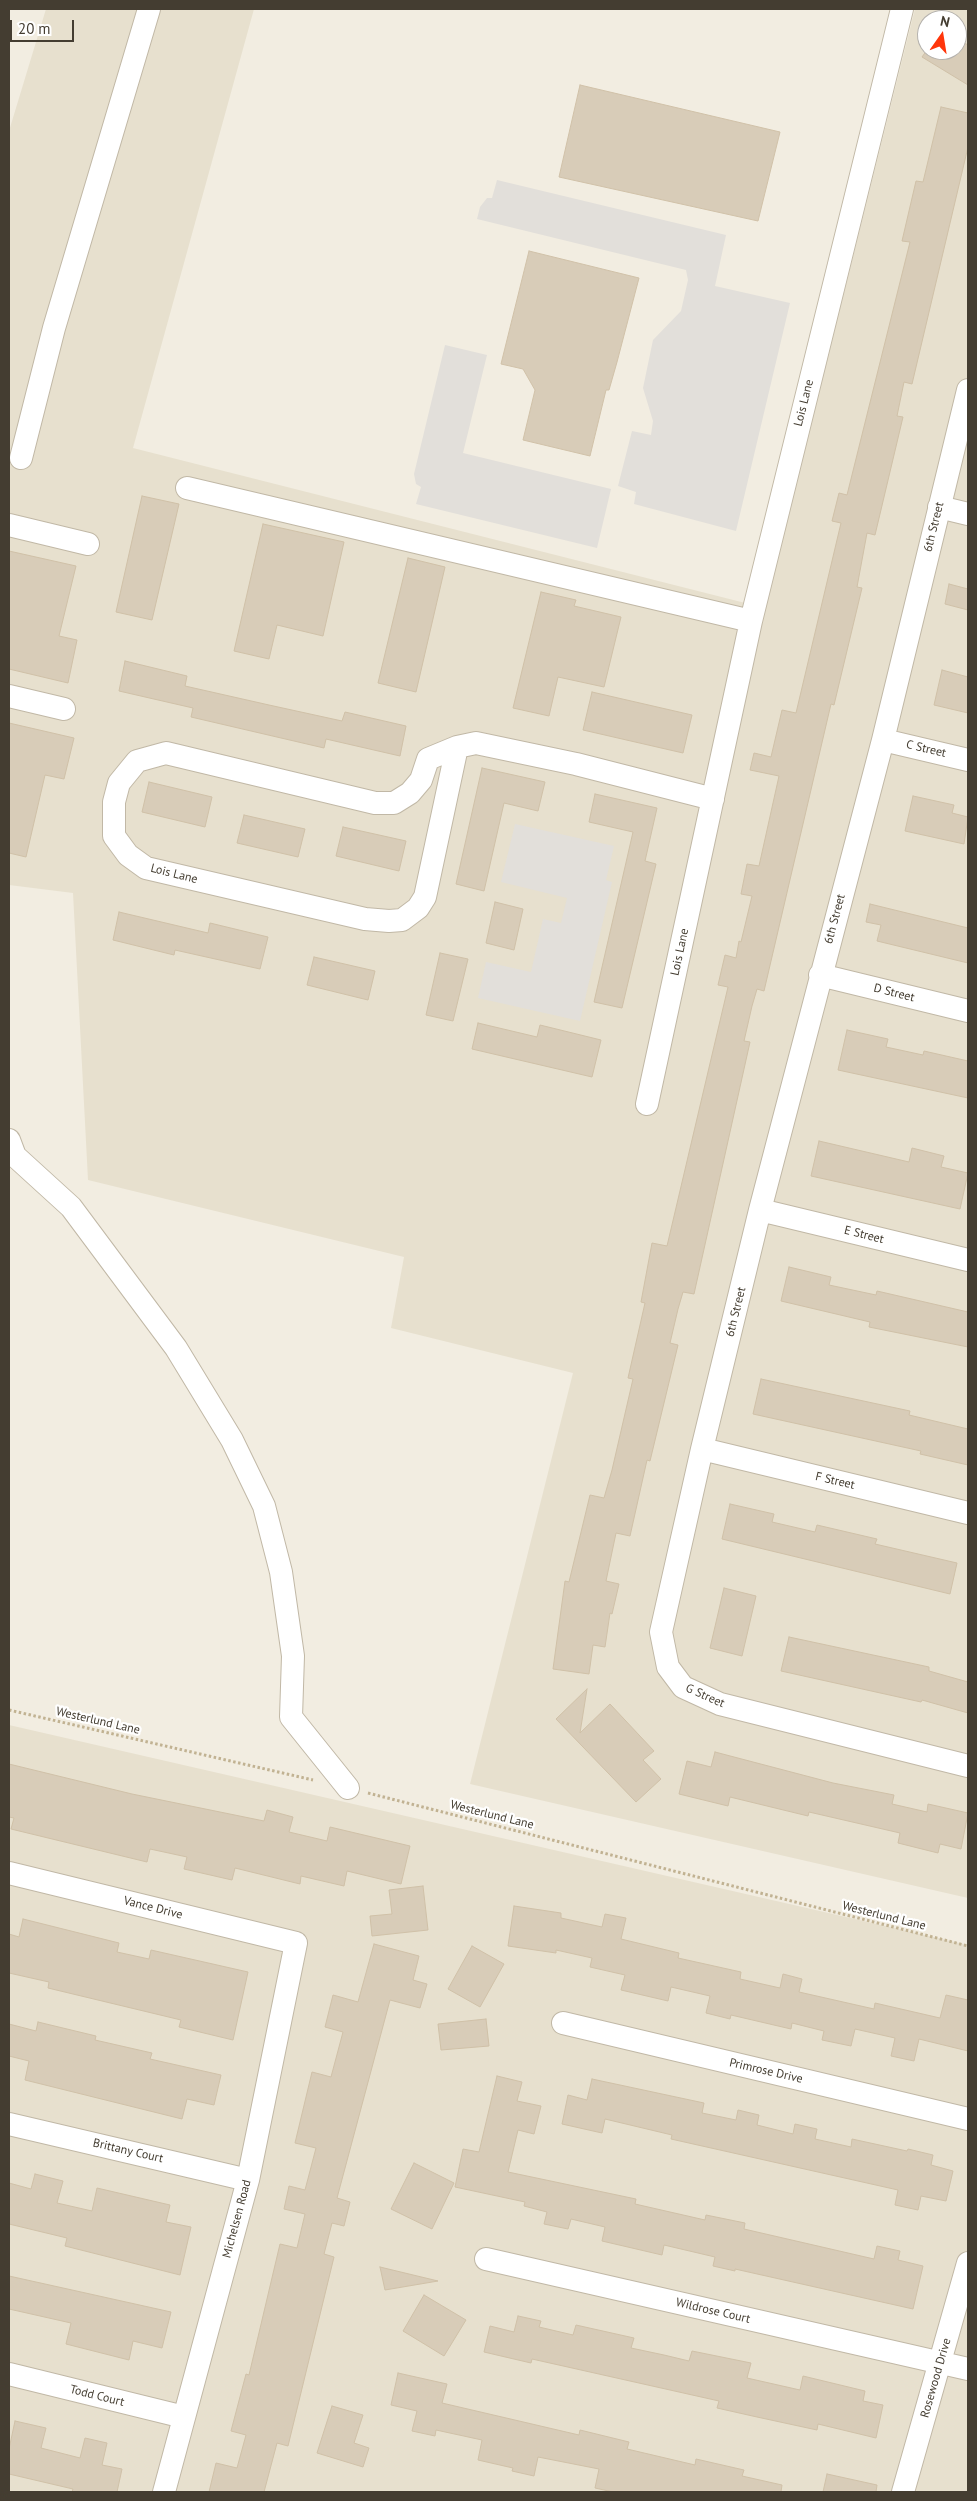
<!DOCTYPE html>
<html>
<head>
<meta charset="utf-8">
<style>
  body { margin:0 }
  #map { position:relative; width:977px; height:2501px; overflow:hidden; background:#f2ede1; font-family:"PT Sans",sans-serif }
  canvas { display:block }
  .frame { position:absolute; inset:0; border:10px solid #443d31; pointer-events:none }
  .north { position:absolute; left:917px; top:10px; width:50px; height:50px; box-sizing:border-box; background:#fff; border:1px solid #b4b1ad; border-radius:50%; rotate:13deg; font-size:14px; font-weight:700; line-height:20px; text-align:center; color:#443d31 }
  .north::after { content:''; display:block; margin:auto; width:18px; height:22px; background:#ff360b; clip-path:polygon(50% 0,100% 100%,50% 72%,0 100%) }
  .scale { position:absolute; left:10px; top:20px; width:64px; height:22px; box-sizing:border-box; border:2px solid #443d31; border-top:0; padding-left:6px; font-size:15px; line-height:18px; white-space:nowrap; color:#443d31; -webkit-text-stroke:4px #fff; paint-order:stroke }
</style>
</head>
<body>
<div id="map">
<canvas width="977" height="2501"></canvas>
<div class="frame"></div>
<div class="north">N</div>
<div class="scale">20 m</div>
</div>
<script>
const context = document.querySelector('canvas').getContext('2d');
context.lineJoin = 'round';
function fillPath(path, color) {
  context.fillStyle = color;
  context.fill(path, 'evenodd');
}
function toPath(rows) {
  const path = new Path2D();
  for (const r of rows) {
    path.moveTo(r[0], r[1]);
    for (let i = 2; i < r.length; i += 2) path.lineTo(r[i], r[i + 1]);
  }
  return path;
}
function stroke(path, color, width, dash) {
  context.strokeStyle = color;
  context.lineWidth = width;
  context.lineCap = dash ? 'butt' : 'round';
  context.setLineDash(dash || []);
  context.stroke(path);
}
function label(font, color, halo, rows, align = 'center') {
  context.font = font + ' "PT Sans",sans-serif';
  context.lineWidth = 4.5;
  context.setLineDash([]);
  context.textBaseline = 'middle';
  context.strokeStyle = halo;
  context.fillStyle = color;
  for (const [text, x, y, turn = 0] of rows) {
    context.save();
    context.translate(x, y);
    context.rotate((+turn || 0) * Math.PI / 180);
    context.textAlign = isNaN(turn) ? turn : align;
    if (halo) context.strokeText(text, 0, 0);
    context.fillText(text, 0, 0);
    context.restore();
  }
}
fillPath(toPath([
  [46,9,254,9,133,448,765,608,915,9,968,9,968,1898,470,1784,573,1373,391,1328,404,1257,88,1180,73,893,9,885,9,131],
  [927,20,957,20,957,50,927,50],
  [9,1725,968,1945,968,2492,9,2492]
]), '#e7e0ce');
fillPath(toPath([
  [497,180,726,235,715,286,790,303,736,531,634,504,636,492,618,486,632,431,651,435,653,421,643,388,653,340,681,311,688,280,686,270,477,219,480,207,487,198,492,198],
  [445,345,487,355,463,453,611,489,597,548,416,504,421,487,416,484,414,474],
  [515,824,614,846,606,880,612,882,580,1021,478,998,486,962,531,972,543,919,561,923,567,898,501,882]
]), '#e2dfda');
const building = toPath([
  [957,39,968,45,968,85,922,57,927,50,957,50,957,39],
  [580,85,780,132,758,221,559,177,580,85],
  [941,107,968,113,968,147,912,384,904,382,897,416,903,417,875,535,867,533,857,587,862,588,834,705,831,704,764,991,757,989,752,1006,744,1041,750,1042,694,1294,683,1292,678,1309,670,1343,678,1345,650,1461,647,1460,630,1536,616,1533,606,1581,619,1584,612,1614,610,1613,605,1647,593,1645,589,1674,553,1669,565,1581,569,1582,590,1495,604,1498,612,1470,633,1379,628,1378,645,1303,641,1302,652,1243,667,1246,728,987,718,985,725,955,736,958,739,941,741,942,752,896,741,894,747,864,759,866,779,776,750,770,754,753,771,757,782,710,796,713,841,523,832,521,839,493,847,495,910,242,902,241,916,181,923,182,941,107],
  [529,251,639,278,617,362,609,390,606,390,590,456,523,440,535,390,523,369,501,364,529,251],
  [142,496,179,504,152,620,116,612,142,496],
  [263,524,344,542,323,636,277,625,269,659,234,651,263,524],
  [9,551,76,566,59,636,77,640,68,683,9,669,9,551],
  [408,558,445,567,416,692,378,683,408,558],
  [949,584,968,589,968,610,945,604,949,584],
  [541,592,576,600,574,606,621,617,604,687,558,677,549,716,513,708,541,592],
  [125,661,187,676,185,686,269,705,342,721,345,712,406,726,400,756,326,739,324,748,191,717,193,708,119,691,125,661],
  [942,670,968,677,968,713,934,705,942,670],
  [592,692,692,715,683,753,583,730,592,692],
  [9,723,74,738,64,779,45,775,26,857,9,853,9,723],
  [482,768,545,782,538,811,504,803,484,891,456,884,482,768],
  [149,782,212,797,205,827,142,812,149,782],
  [595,794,657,808,645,861,656,864,622,1008,594,1002,633,832,589,822,595,794],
  [913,796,954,805,952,813,968,817,964,844,905,831,913,796],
  [244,815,305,829,298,857,237,843,244,815],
  [343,827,406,841,399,871,336,856,343,827],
  [495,902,523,909,514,950,486,943,495,902],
  [870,904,968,928,968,963,877,941,881,925,866,922,870,904],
  [119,912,208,933,210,923,268,937,260,969,175,950,174,955,113,940,119,912],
  [440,953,468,959,453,1021,426,1015,440,953],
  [314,957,375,971,368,1000,307,985,314,957],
  [478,1023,537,1037,540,1025,601,1040,592,1077,472,1049,478,1023],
  [847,1030,888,1039,886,1047,923,1055,924,1051,968,1061,968,1098,838,1070,847,1030],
  [819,1141,909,1162,912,1148,944,1156,941,1167,968,1173,960,1209,811,1176,819,1141],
  [789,1267,831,1277,829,1285,876,1295,877,1291,968,1312,968,1347,869,1327,870,1322,781,1301,789,1267],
  [761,1379,910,1411,909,1415,968,1429,968,1465,920,1454,921,1451,753,1414,761,1379],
  [730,1504,774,1514,772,1522,815,1532,817,1525,877,1539,875,1544,957,1563,950,1594,722,1539,730,1504],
  [724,1588,756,1596,742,1656,710,1648,724,1588],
  [789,1637,929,1667,929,1671,968,1682,968,1713,922,1700,921,1702,781,1671,789,1637],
  [587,1689,580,1733,610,1704,654,1751,643,1760,661,1779,636,1802,556,1719,587,1689],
  [715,1752,833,1783,894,1795,892,1804,927,1812,928,1804,968,1813,961,1849,940,1844,938,1853,898,1843,900,1833,809,1812,808,1816,730,1797,728,1806,679,1794,687,1761,711,1767,715,1752],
  [9,1764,132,1794,264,1821,267,1810,293,1817,289,1832,327,1841,330,1827,410,1846,401,1884,347,1871,344,1886,301,1876,300,1884,235,1868,232,1880,184,1869,187,1857,150,1849,147,1862,11,1829,14,1818,9,1817,9,1764],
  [423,1886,428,1930,372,1936,370,1916,392,1914,389,1890,423,1886],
  [514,1906,561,1913,561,1918,602,1927,605,1914,626,1918,621,1939,679,1953,678,1958,741,1972,740,1979,780,1988,783,1974,802,1979,799,1992,874,2009,875,2003,940,2018,946,1995,968,2000,968,2051,919,2039,914,2061,891,2056,895,2038,855,2029,851,2046,822,2040,824,2031,792,2023,791,2029,731,2015,730,2019,706,2013,710,1996,671,1987,668,2001,621,1990,625,1975,590,1967,592,1958,556,1950,556,1953,508,1946,514,1906],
  [23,1919,119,1943,117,1952,149,1959,151,1950,248,1972,233,2040,179,2027,181,2020,48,1988,49,1982,9,1973,9,1934,19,1937,23,1919],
  [374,1944,419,1956,413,1980,427,1984,420,2008,390,2000,337,2198,350,2202,344,2226,332,2223,324,2254,334,2257,288,2446,277,2443,264,2492,209,2492,216,2463,237,2468,246,2435,231,2431,246,2374,249,2375,280,2244,297,2248,305,2214,284,2209,289,2186,305,2190,316,2148,295,2143,312,2072,331,2077,343,2032,325,2027,333,1995,358,2002,374,1944],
  [472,1946,504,1964,480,2007,448,1989,472,1946],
  [486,2019,489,2046,441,2050,438,2024,486,2019],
  [38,2022,96,2036,95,2040,152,2053,150,2059,221,2075,214,2105,187,2099,182,2119,25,2080,29,2061,9,2056,9,2024,36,2031,38,2022],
  [497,2076,522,2082,517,2101,541,2106,534,2134,518,2130,508,2172,636,2199,635,2204,705,2220,706,2215,745,2223,744,2229,874,2259,877,2246,900,2251,898,2260,923,2266,913,2309,735,2269,735,2271,713,2266,715,2257,664,2245,662,2255,602,2241,605,2227,571,2219,568,2229,544,2224,547,2212,524,2206,525,2202,455,2187,463,2149,479,2152,497,2076],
  [592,2079,704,2103,702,2113,736,2120,738,2110,759,2115,757,2125,793,2134,795,2124,817,2129,815,2139,851,2147,852,2139,907,2151,908,2149,933,2155,931,2165,953,2171,946,2201,921,2196,918,2210,895,2205,898,2190,671,2139,672,2135,605,2119,602,2133,562,2124,568,2095,587,2100,592,2079],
  [414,2163,454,2183,432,2229,391,2209,414,2163],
  [35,2174,63,2181,57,2203,92,2211,97,2188,170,2205,166,2222,191,2227,180,2275,65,2246,67,2238,9,2224,9,2183,31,2189,35,2174],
  [380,2267,438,2281,385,2290,380,2267],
  [9,2276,171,2312,162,2348,133,2341,129,2360,66,2344,71,2323,9,2309,9,2276],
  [424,2295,466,2320,444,2356,403,2331,424,2295],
  [518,2316,541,2321,539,2327,573,2335,576,2325,634,2338,631,2348,664,2355,689,2361,692,2351,751,2363,747,2378,800,2390,803,2376,865,2391,863,2401,883,2405,876,2438,818,2424,817,2430,757,2417,717,2408,719,2401,532,2359,531,2363,484,2352,490,2326,514,2332,518,2316],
  [398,2373,447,2384,442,2403,579,2435,580,2430,629,2442,627,2449,695,2465,696,2459,744,2470,742,2476,782,2485,781,2492,613,2492,595,2488,599,2469,538,2457,534,2476,512,2471,513,2468,478,2460,482,2440,436,2430,435,2436,412,2431,417,2411,391,2405,398,2373],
  [332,2406,363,2415,354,2443,369,2448,363,2467,317,2453,332,2406],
  [15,2421,46,2428,41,2448,80,2458,85,2438,107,2443,102,2465,122,2469,117,2492,72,2492,73,2489,9,2474,9,2449,15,2421],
  [827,2474,877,2485,876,2492,823,2492,827,2474]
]);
fillPath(building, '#d8ccb8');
stroke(building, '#d0c1a8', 1);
const minor = toPath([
  [968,390,883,740,760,1210,702,1449,661,1632,668,1667,683,1687,720,1704,968,1766],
  [21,458,54,328,149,9],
  [187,488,751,621],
  [939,507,968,514],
  [9,525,88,544],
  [9,696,64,709],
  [883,740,968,760],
  [457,747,425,897,418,908,402,920,389,921,365,919,146,868,128,855,114,836,114,802,119,783,137,761,166,753,375,803,394,803,410,793,421,780,428,759,457,747,476,743,576,764,713,799],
  [820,975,968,1011],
  [647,1104,751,621,902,9],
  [9,1140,15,1156,71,1207,176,1348,232,1440,264,1506,281,1572,293,1656,291,1717,348,1788],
  [760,1210,968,1260],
  [702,1449,968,1513],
  [9,1873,296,1943,248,2180,164,2492],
  [563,2023,968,2119],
  [9,2124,248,2180],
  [486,2259,968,2369],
  [9,2374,184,2417],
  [903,2492,968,2263]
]);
stroke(minor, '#c1b8a6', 24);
stroke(toPath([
  [9,1710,313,1780],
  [368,1793,968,1946]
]), '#c1b292', 3, [2.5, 2.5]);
stroke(minor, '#fff', 22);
label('12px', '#443d31', '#fff', [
  ["Lois Lane",804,403,-76],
  ["6th Street",934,527,-76],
  ["C Street",926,749,13],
  ["Lois Lane",174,874,14],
  ["6th Street",835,919,-75],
  ["Lois Lane",680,952,-78],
  ["D Street",894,993,14],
  ["E Street",864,1235,14],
  ["6th Street",736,1312,-76],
  ["F Street",835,1481,13],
  ["G Street",705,1696,24],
  ["Westerlund Lane",98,1721,13],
  ["Westerlund Lane",492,1815,14],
  ["Vance Drive",153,1908,14],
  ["Westerlund Lane",884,1916,14],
  ["Primrose Drive",766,2071,13],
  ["Brittany Court",128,2151,13],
  ["Michelsen Road",237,2219,-75],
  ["Wildrose Court",713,2311,13],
  ["Rosewood Drive",936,2378,-74],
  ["Todd Court",97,2396,14]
]);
</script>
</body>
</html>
